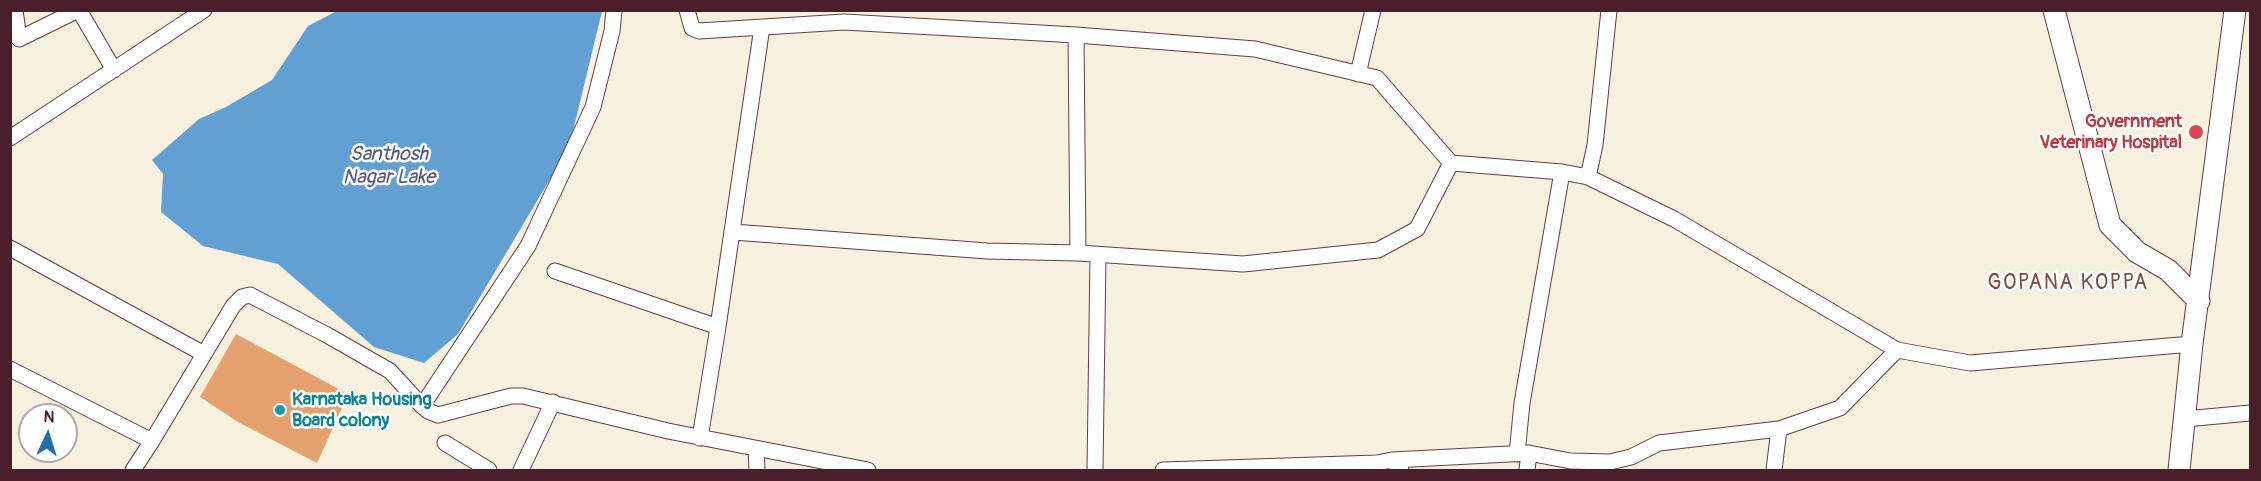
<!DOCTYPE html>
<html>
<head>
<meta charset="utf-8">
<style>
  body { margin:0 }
  #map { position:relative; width:2261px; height:481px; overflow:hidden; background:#f6f0df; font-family:Pangolin,sans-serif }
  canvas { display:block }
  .frame { position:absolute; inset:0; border:12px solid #4a1f2b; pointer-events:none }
  .north { position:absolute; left:18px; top:403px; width:60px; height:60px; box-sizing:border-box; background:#fff; border:2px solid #b7a5aa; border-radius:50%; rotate:4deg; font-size:16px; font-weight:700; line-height:24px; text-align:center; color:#4a1f2b }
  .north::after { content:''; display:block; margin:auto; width:21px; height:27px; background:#1f6fb2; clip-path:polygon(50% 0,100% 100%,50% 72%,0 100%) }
</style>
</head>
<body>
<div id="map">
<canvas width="2261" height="481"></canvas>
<div class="frame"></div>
<div class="north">N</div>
</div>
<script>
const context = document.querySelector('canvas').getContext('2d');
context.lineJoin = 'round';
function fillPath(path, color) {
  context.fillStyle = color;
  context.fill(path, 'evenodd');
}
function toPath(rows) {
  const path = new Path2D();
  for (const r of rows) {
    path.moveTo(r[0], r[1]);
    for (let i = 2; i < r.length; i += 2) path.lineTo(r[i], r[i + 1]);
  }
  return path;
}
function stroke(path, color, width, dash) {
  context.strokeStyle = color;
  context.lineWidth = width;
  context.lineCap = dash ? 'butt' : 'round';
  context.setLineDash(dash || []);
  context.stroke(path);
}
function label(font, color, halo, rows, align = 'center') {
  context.font = font + ' Pangolin,sans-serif';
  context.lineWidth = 5;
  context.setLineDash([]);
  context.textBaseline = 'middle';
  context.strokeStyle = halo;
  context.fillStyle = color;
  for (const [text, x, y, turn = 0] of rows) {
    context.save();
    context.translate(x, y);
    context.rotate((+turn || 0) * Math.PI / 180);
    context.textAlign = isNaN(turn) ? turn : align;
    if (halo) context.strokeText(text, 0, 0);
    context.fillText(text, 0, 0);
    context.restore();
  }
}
fillPath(toPath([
  [337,11,602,11,574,127,559,164,458,334,424,363,374,347,278,264,203,246,161,212,163,174,152,160,199,119,226,107,272,80,308,26]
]), '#62a0d4');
fillPath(toPath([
  [236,334,348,394,317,463,238,422,200,397]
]), '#e4a16d');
const street = toPath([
  [15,10,19,39,78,10],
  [79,10,114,70],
  [687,10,692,28,699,31,844,22,1076,35,1255,49,1377,78,1451,163,1562,172,1588,177,1674,219,1897,350,1970,363,2192,344],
  [1076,35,1078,253],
  [1358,74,1373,10],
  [10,138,204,10],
  [1588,177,1595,145,1609,10],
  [733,232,987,251,1078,253,1243,264,1378,250,1417,229,1451,163],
  [10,248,204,354],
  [555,271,718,327,762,27],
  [10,369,152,441,133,470],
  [422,406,528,246,593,107,612,31,614,10],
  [2185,419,2250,413],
  [700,438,718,327],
  [152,441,233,306,242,297,250,295,327,335,390,371,422,406,428,411,438,415,511,396,523,396,668,431,868,470],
  [445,443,489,470],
  [756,449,757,470],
  [1517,454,1522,403,1562,172],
  [1392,460,1529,453,1570,461,1610,462,1631,457,1659,443,1779,429,1840,408,1897,350],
  [521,470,553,402],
  [1095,470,1098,255],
  [1163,470,1377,463,1392,460,1401,470],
  [1527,470,1529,453],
  [1774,470,1779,429]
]);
const secondary = toPath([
  [2054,10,2110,225,2137,252,2168,270,2199,301],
  [2179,470,2192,344,2235,10]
]);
stroke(street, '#643e46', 17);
stroke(secondary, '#643e46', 23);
stroke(street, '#fff', 15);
stroke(secondary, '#fff', 21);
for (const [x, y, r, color] of [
  [2196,132,8,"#e0444e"],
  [280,410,6,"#0f9aa8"]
]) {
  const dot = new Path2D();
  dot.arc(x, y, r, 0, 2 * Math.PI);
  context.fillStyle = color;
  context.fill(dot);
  stroke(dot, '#fff', 2);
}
label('bold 18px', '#be3a42', '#fff', [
  ["Government",2182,122],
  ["Veterinary Hospital",2182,143]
], 'right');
label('bold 18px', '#0d838f', '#fff', [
  ["Karnataka Housing",292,400],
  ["Board colony",292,421]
], 'left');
label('italic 20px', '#555977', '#fff', [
  ["Santhosh",389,155],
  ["Nagar Lake",389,178]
]);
context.letterSpacing = '1.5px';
label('21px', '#804c42', '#fff', [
  ["GOPANA KOPPA",2068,284]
]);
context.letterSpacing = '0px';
</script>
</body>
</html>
